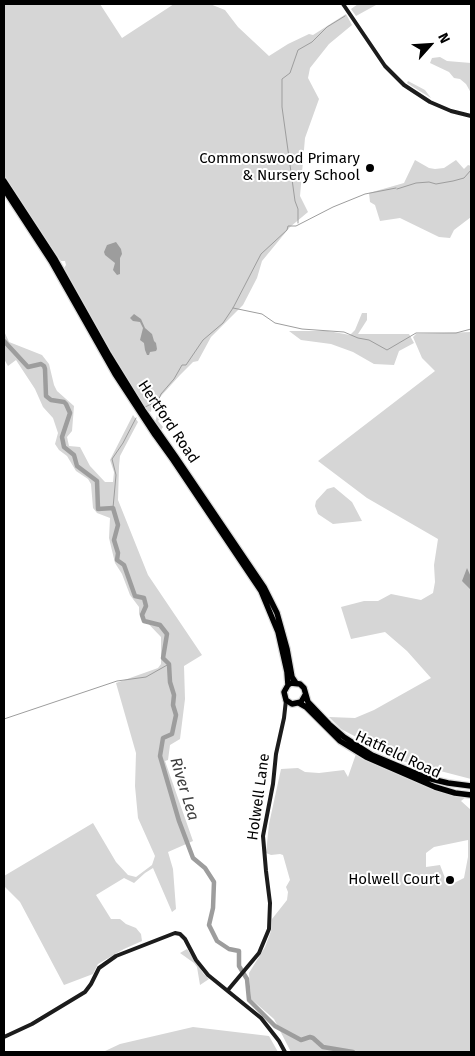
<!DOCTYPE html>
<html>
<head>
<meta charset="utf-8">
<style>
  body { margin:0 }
  #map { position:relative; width:475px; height:1056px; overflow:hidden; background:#fff; font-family:"Fira Sans",sans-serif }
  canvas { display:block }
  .frame { position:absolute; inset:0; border:5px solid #000; pointer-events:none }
  .north { position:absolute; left:405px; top:20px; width:50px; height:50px; -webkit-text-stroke:4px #fff; paint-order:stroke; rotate:64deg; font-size:14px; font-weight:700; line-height:20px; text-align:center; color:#000 }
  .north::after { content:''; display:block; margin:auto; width:18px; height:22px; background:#000; clip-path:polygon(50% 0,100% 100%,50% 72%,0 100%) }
</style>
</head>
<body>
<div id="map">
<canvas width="475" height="1056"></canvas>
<div class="frame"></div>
<div class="north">N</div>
</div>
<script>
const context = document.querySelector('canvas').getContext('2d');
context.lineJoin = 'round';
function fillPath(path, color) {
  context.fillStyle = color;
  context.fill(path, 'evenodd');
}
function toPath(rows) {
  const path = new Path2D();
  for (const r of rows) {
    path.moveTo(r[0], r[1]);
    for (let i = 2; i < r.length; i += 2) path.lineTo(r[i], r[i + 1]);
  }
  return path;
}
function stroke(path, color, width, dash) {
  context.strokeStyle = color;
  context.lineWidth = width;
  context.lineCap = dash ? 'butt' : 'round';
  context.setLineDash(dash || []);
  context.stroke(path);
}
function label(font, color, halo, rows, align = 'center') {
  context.font = font + ' "Fira Sans",sans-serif';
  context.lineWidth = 4;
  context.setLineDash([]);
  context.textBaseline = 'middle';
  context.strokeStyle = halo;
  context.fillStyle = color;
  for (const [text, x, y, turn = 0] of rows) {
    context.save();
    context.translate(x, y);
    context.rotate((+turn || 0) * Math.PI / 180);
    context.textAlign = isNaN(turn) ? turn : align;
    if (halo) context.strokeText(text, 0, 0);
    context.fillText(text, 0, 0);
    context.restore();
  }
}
fillPath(toPath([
  [4,4,100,4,122,38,174,4,210,4,225,10,238,27,269,56,288,44,309,34,313,35,346,14,352,25,329,44,310,68,308,78,319,99,305,138,300,196,308,212,290,227,262,261,257,278,243,305,211,337,198,361,193,362,180,375,152,406,151,412,146,410,121,372,66,273,64,268,66,265,65,261,61,261,4,180],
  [358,4,386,4,376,5,356,16,351,9],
  [440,57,447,61,471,63,471,93,466,84,460,79,454,78,449,72,430,63,432,58],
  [408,81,425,90,431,98,413,87,407,83],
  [415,160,429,168,435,169,444,168,456,160,464,169,468,165,471,166,471,217,454,230,450,238,439,237,400,218,380,221,375,205,370,202,369,193,404,183],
  [362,313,367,313,367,320,358,334,409,334,414,343,399,351,394,365,374,364,353,352,331,344,301,340,289,331,328,331,350,335,355,330],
  [4,331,9,342,42,355,49,364,54,385,57,391,74,406,72,431,67,437,69,446,80,447,90,466,105,482,113,482,114,472,110,460,133,415,138,422,120,456,119,466,118,500,148,575,202,655,184,666,185,699,180,739,170,745,168,760,165,761,193,841,168,852,173,869,176,909,172,912,153,868,145,873,134,883,124,878,96,895,111,919,120,919,126,924,136,928,141,934,142,941,124,949,98,964,93,974,64,985,20,902,4,886,4,876,93,823,116,862,128,875,136,877,152,865,155,856,138,818,135,786,136,753,116,683,158,668,161,664,161,637,139,614,139,607,130,595,122,574,115,563,109,538,110,518,97,513,93,508,91,484,88,479,76,471,67,456,59,450,55,444,58,433,53,418,43,407,35,389,16,360,8,366,4,359],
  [471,332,471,779,402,761,341,729,329,717,355,718,374,710,431,678,407,651,385,632,351,639,341,607,364,601,378,601,391,594,421,600,433,593,435,582,434,565,438,539,367,498,318,461,435,371,422,358,413,337,416,334],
  [158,412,161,415,161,417,158,421,163,427,161,430,186,466,185,466,157,428,155,422],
  [334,487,352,502,362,521,333,524,318,514,315,506,316,501,327,489],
  [356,754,436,791,466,797,461,801,471,810,471,1052,291,1052,274,1019,251,999,249,973,265,947,271,931,272,919,287,900,288,892,286,887,290,880,283,855,280,854,271,855,266,853,269,824,281,769,298,768,305,772,319,773,344,770,348,777],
  [468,840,468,857,464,878,448,886,440,865,426,867,426,853,434,847],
  [187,949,203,973,209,979,200,985,197,967,194,963,180,953],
  [193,1027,269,1036,278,1052,103,1052,120,1044]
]), '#d6d6d6');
fillPath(toPath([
  [116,242,121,249,122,254,120,258,120,274,117,275,113,270,115,263,105,255,104,252,107,245],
  [134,314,141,319,145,328,152,334,154,341,156,343,157,349,156,351,150,352,149,355,147,355,145,350,144,343,140,340,143,328,140,322,133,321,130,318],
  [467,568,471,577,471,590,462,581]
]), '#9d9d9d');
stroke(toPath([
  [397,189,416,183,429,182,436,184,453,181,464,178,471,170],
  [298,223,298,209,295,201,282,107,282,79,290,73,298,50,312,42,327,27,345,16],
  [233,308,262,314,275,323,302,329,344,332,358,338,369,340,387,350,416,333,456,333,471,329],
  [145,407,158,401,161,394,174,379,182,365,186,365,203,340,223,323,233,308,261,254,287,230,288,226,296,226,333,207,365,194,396,188],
  [113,508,116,475,112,459,123,443,136,418],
  [4,719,117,681,146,677,169,664]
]), '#9d9d9d', 1);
stroke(toPath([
  [4,341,28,367,41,364,44,366,45,369,46,396,51,400,64,402,66,404,70,413,62,437,64,447,74,455,77,466,97,481,98,509,113,508,118,525,114,540,118,553,117,560,124,565,135,596,144,598,146,606,142,615,144,621,160,625,167,634,163,658,169,664,170,682,174,695,173,705,176,715,172,734,163,738,160,756,179,821,193,858,205,868,214,882,213,908,209,925,217,941,229,949,239,951,239,966,247,979,249,1000,275,1026,301,1040,310,1037,313,1038,323,1047,353,1052]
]), '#9d9d9d', 4.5);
const highway = toPath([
  [4,181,55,259,109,355,143,410,176,457,264,587,277,613,287,649,292,677,296,683],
  [4,189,51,261,115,374,155,435,173,460,261,591,278,632,287,672,288,685],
  [305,695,301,702,292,704,286,700,284,692,288,685,291,683,300,684,304,688,308,702,329,724,344,737,372,755,427,778,448,783,471,786],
  [299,703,306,707,340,741,366,757,435,787,455,793,471,795]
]);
stroke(highway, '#dbdbdb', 8);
stroke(toPath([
  [343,4,385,66,404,85,430,102,451,111,471,116],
  [228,990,259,953,269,929,270,903,266,871,263,836,273,784,276,754,284,718,286,700],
  [4,1037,32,1024,85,992,91,984,99,968,116,956,175,933,180,934,185,939,196,960,208,975,261,1018,279,1041,285,1052]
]), '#1c1c1c', 4);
stroke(highway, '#000', 5.5);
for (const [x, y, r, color] of [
  [370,168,5,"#000"],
  [450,880,5,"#000"]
]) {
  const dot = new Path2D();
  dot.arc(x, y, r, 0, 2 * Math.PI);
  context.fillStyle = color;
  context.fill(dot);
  stroke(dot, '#fff', 2);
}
label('15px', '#000', '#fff', [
  ["Commonswood Primary",360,159],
  ["& Nursery School",360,176],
  ["Holwell Court",440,880]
], 'right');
label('15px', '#000', '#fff', [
  ["Hertford Road",168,422,56],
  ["Hatfield Road",398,755,25],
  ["Holwell Lane",259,797,-82]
]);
label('italic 16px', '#3e3e3e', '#fff', [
  ["River Lea",184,789,73]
]);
</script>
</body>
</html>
